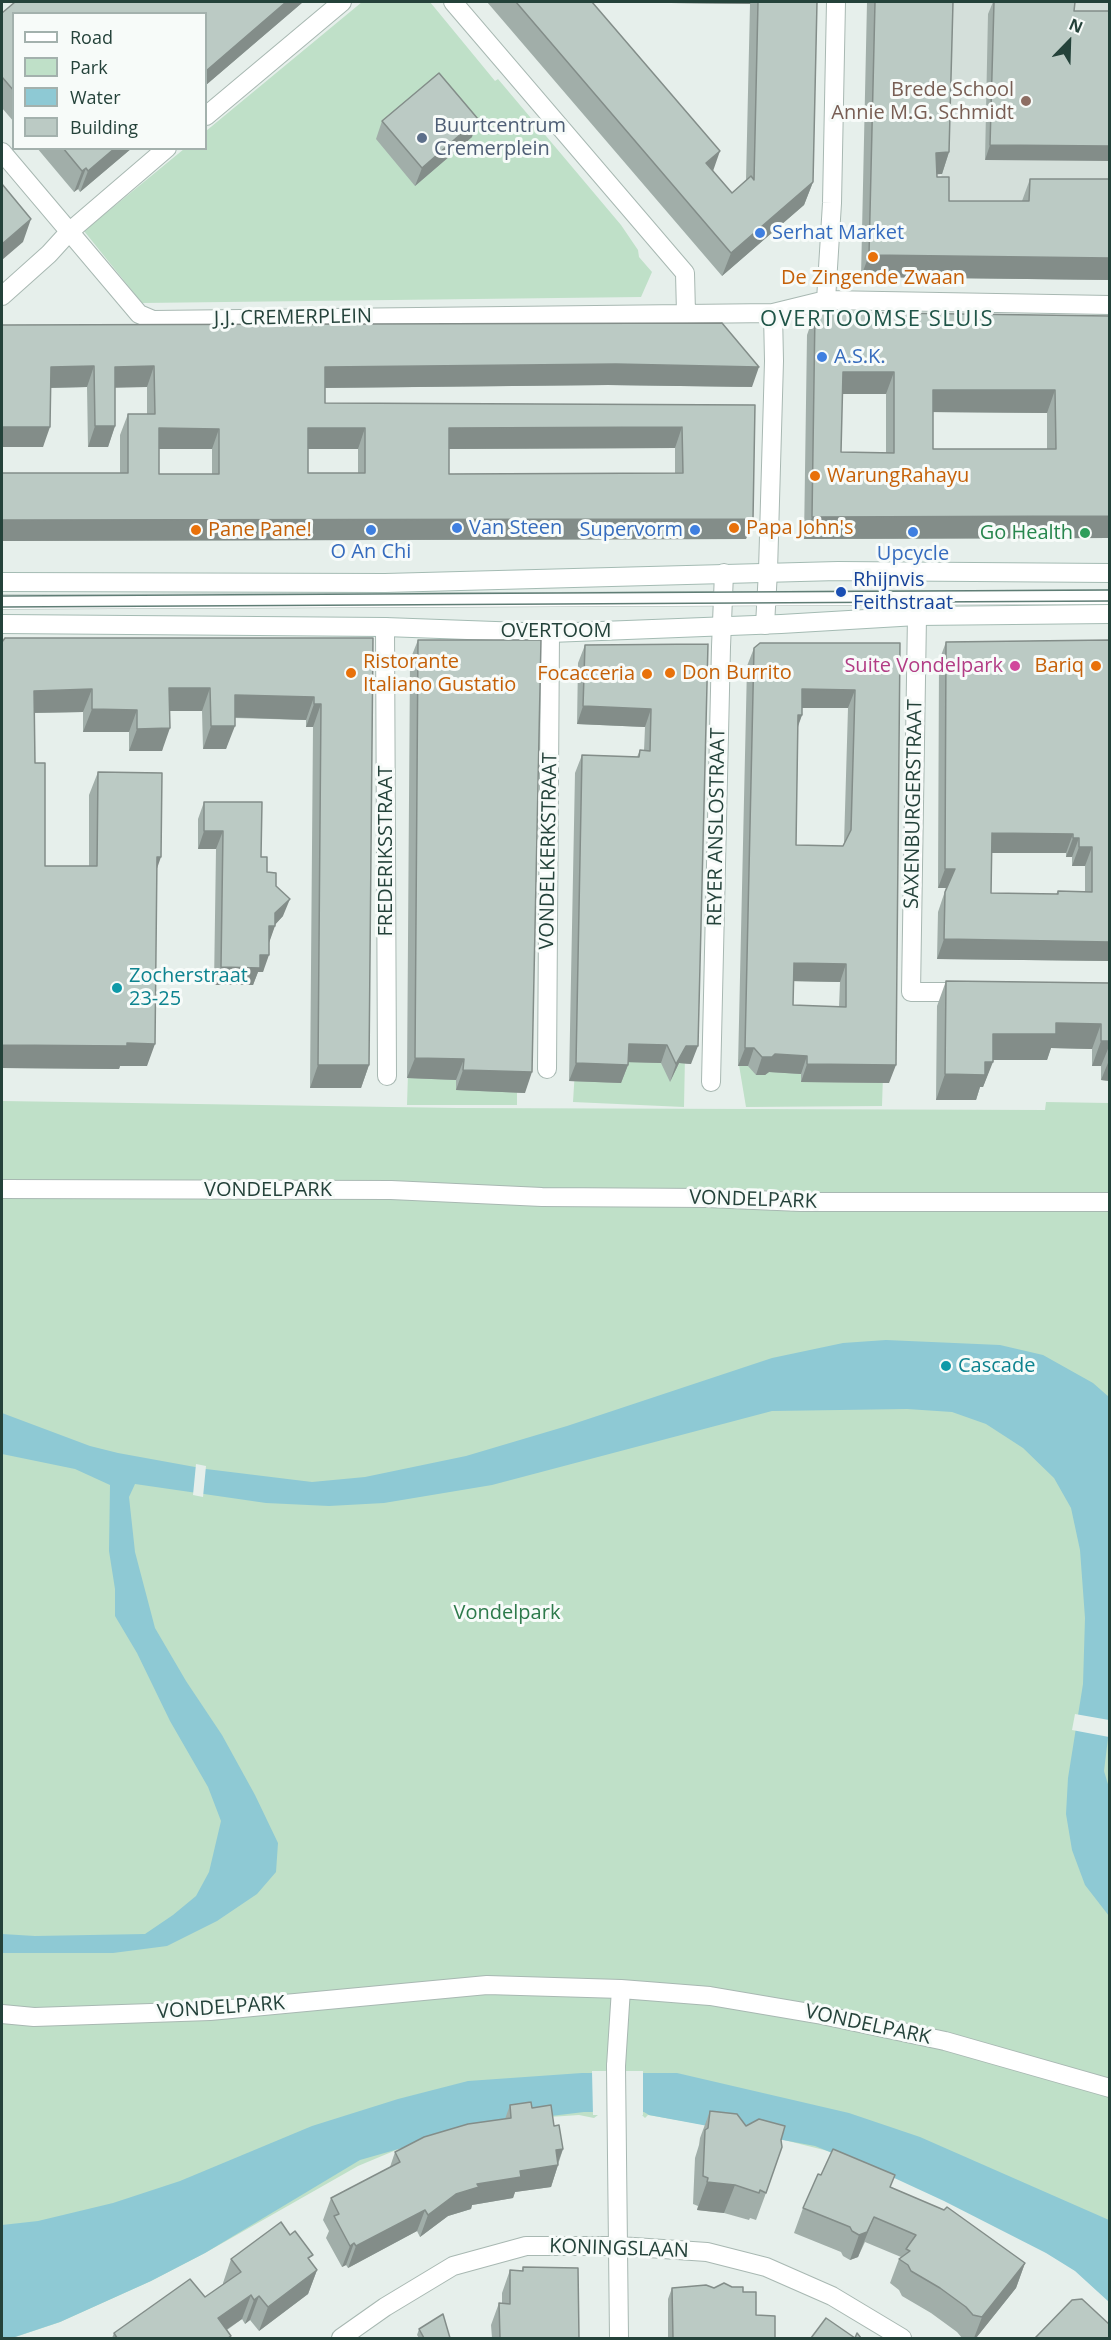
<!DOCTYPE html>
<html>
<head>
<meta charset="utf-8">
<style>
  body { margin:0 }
  #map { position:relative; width:1111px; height:2340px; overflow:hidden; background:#e6efeb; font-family:"Open Sans",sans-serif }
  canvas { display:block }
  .frame { position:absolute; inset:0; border:3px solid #24423a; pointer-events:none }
  .legend { position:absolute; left:12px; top:12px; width:195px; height:138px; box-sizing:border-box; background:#f7fbf9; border:2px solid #a3b1ad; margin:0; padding:8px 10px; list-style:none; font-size:18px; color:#24423a }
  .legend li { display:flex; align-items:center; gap:12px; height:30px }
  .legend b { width:30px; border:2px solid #a3b1ad }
  .north { position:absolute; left:1039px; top:12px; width:60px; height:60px; -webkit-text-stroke:4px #f7fbf9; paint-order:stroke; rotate:23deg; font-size:16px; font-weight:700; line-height:24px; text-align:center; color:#24423a }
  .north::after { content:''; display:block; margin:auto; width:21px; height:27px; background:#24423a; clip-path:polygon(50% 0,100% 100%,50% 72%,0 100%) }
</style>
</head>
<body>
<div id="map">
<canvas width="1111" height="2340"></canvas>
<div class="frame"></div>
<ul class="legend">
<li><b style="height:8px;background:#fff"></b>Road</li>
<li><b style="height:16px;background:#bfe0c8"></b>Park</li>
<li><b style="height:16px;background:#8ec9d4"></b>Water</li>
<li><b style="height:16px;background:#bbcac4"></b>Building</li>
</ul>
<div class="north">N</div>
</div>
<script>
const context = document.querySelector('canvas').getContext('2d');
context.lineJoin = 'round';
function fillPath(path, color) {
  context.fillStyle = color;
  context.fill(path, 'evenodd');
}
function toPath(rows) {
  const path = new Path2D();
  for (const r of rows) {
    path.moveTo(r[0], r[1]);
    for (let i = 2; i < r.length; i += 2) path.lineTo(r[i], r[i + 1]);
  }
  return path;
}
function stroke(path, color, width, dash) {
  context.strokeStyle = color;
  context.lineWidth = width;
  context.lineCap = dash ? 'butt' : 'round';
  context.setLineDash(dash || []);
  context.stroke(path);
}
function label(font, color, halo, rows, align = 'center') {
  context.font = font + ' "Open Sans",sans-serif';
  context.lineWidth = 6;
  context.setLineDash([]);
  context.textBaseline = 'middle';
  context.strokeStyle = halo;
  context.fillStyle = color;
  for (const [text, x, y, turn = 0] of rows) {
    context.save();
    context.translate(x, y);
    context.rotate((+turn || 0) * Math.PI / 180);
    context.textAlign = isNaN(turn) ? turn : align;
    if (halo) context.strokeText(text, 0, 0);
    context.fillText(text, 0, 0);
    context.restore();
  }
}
fillPath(toPath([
  [945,2,1109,2,1109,200,941,200]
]), '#d4dfda');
fillPath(toPath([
  [362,2,430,2,495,81,498,79,621,225,638,250,639,257,652,272,641,297,142,303,84,231,184,149,206,148,206,131],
  [617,1055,685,1056,684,1107,573,1102,575,1070],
  [738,1059,801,1061,883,1075,882,1106,746,1107],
  [408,1073,517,1086,517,1105,407,1105],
  [2,1101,457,1108,1045,1110,1046,1102,1109,1103,1109,2299,1084,2277,1054,2255,946,2199,861,2162,824,2150,764,2135,648,2115,645,2118,642,2115,598,2115,594,2118,579,2115,535,2118,472,2128,401,2148,358,2166,205,2253,151,2281,60,2322,15,2337,2,2338]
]), '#bfe0c8');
fillPath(toPath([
  [886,1340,1000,1345,1043,1355,1093,1383,1109,1397,1110,1722,1104,1771,1110,1791,1109,1916,1085,1885,1072,1850,1066,1814,1068,1778,1083,1684,1085,1618,1080,1550,1071,1508,1054,1478,1023,1448,986,1424,952,1412,907,1409,772,1411,492,1485,384,1503,329,1506,266,1503,135,1484,129,1497,135,1552,155,1628,186,1681,222,1735,255,1795,278,1843,276,1872,257,1894,217,1921,167,1946,113,1953,2,1953,2,1934,35,1936,145,1934,173,1915,196,1896,209,1872,221,1821,208,1787,170,1721,137,1653,115,1616,115,1589,109,1551,110,1485,75,1469,2,1454,2,1413,90,1446,118,1453,206,1469,312,1482,365,1477,466,1456,567,1426,772,1358,843,1343],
  [582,2073,677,2073,849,2113,920,2137,1109,2220,1109,2302,1075,2271,1046,2253,944,2201,890,2176,815,2146,649,2115,644,2112,584,2112,509,2121,444,2136,360,2160,205,2253,151,2281,60,2322,15,2337,2,2338,2,2225,38,2221,113,2203,180,2181,312,2126,398,2099,468,2081]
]), '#8ec9d4');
fillPath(toPath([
  [196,1464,206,1466,203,1497,193,1495],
  [1075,1714,1109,1720,1109,1737,1072,1730],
  [592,2071,643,2071,643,2115,593,2115]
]), '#e6efeb');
const service = toPath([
  [2,602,1110,597]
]);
const pedestrian = toPath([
  [2,1189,391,1190,542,1197,707,1198,801,1202,1110,1202],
  [2,2014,34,2017,210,2011,487,1985,621,1989,710,1996,822,2015,945,2041,1110,2088],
  [616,2066,621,1989]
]);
const minor = toPath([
  [453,2,685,273,686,313],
  [206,116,342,2],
  [2,152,139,314,153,320,773,313,826,300,1110,305],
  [2,296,49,254,69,232,167,148],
  [826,300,832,203,836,2],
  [917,616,911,992,965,992],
  [765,625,768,571,774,361,773,313],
  [385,627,387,1076],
  [547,1069,550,633],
  [711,1082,721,647,724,573],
  [616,2066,619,2338],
  [341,2338,385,2307,453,2266,526,2246,619,2246,707,2252,766,2267,832,2296,902,2338]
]);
const secondary = toPath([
  [2,582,385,583,838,571,1110,573],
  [2,624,385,627,550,633,781,624,917,616,1110,614]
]);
stroke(service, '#a8b8b2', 15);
stroke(pedestrian, '#a8b8b2', 20);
stroke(minor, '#a8b8b2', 20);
stroke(secondary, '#a4bbb3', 20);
stroke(service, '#fff', 14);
stroke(pedestrian, '#fff', 18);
stroke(minor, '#fff', 18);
stroke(secondary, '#fff', 18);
stroke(toPath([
  [2,596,1110,590],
  [2,607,1110,601]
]), '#5f7d75', 1.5);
fillPath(toPath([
  [303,2,206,85,206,14,14,14,14,122,2,108,2,13],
  [487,2,592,2,713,171,732,193,746,180,750,4,671,3,671,2,817,2,813,182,804,205,722,276],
  [867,2,953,2,949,152,942,174,937,174,937,177,949,201,1022,201,1030,179,1110,179,1110,280,861,277],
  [993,2,1075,2,1074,11,985,160,988,14],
  [382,121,472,137,415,186,376,139],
  [37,148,132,148,80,192,78,189,74,192],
  [815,312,1110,316,1110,538,804,539,807,335],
  [842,394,886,394,886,453,841,452],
  [933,412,1047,413,1047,449,933,449],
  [2,325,752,387,608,385,325,388,325,403,755,405,753,519,746,539,2,541,2,473,120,473,120,435,128,414,147,414,147,387,115,387,115,426,108,447,88,447,87,387,51,388,43,447],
  [675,448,675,473,449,474,449,449],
  [159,449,212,449,212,474,159,474],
  [308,449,358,449,358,473,308,473],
  [373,638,369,1065,361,1088,310,1088,313,727,306,727,306,720,235,718,226,749,203,749,202,711,170,711,162,751,129,751,129,732,83,732,83,712,35,713,35,763,45,866,89,866,89,795,98,772,157,870,147,1066,120,1066,119,1069,2,1068,2,642],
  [418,640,525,1093,456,1090,456,1080,407,1078,410,660],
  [1110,640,1110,961,937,959,938,912,946,888,938,888,939,661,946,642],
  [992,853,1066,853,1066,857,1072,857,1072,866,1085,866,1085,892,1058,891,1056,894,991,893],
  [900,643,889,1083,801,1082,801,1074,769,1072,765,1075,756,1075,748,1066,738,1066,747,666,754,648],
  [802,708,848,708,844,844,843,846,796,845,798,727,802,715],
  [793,981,840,982,839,1007,793,1005],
  [708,644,691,1064,679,1063,670,1082,661,1063,628,1062,628,1065,621,1083,569,1081,575,773,582,755,637,757,640,750,644,751,645,727,577,724,578,663,585,645],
  [204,802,261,857,267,872,276,886,283,916,275,924,269,942,263,972,258,972,253,985,214,985,216,849,198,849,198,819],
  [946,981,1110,983,1110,1081,1101,1080,1101,1066,1092,1066,1092,1049,1051,1048,1047,1060,993,1060,983,1087,980,1087,976,1100,936,1100,937,1006],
  [510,2105,532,2108,554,2126,563,2149,551,2187,515,2192,513,2198,472,2205,471,2209,448,2216,420,2237,417,2231,348,2268,346,2265,342,2267,326,2238,329,2231,323,2220,331,2198,390,2167,395,2152,505,2119],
  [710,2111,766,2193,756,2220,750,2218,749,2220,724,2213,697,2210,698,2206,693,2204,695,2158,699,2145,700,2138],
  [821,2175,891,2187,1025,2263,1016,2288,976,2338,962,2338,957,2332,931,2313,902,2296,899,2290,890,2283,899,2259,901,2257,865,2242,858,2257,850,2260,843,2256,841,2252,794,2233,803,2208],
  [290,2235,317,2270,308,2294,259,2331,250,2320,245,2324,242,2319,227,2330,230,2338,112,2338,114,2333,205,2297,223,2285,223,2283,231,2259],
  [523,2267,579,2338,492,2338,491,2325,499,2303,502,2303,502,2293,510,2270,522,2271],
  [672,2288,714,2288,743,2292,756,2315,775,2338,668,2338,668,2299],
  [419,2329,450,2338,419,2338,417,2335]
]), '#a1aea9');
fillPath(toPath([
  [286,2,303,2,206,85,206,71],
  [672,2,751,2,750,4,671,3],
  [478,119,472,137,415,186,422,168],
  [990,145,1110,146,1110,161,985,160],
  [115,148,132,148,80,192,88,171],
  [720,151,712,174,706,163],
  [949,152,942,174,928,175,936,153],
  [86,168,78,189,74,192,82,171],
  [813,182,804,205,722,276,731,253],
  [31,219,23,242,2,260,2,244],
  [869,255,1110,258,1110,280,861,277],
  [616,364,759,367,752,387,608,385,317,388,325,367],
  [94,366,87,387,43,388,51,367],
  [154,366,147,387,107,388,115,367],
  [843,372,894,372,886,394,835,394],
  [933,390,1055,390,1047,413,925,412],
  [95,426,115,426,108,447,88,447],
  [2,427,50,427,43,447,2,447],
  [682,427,675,448,442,449,449,428],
  [159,428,219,429,212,449,152,449],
  [308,428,365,428,358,449,300,449],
  [1110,516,1110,538,804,539,812,517],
  [753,519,746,539,2,541,2,520],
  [169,688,210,688,202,711,161,711],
  [92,689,83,712,26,713,34,691],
  [802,689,855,690,848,708,796,708],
  [235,695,314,697,306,720,226,717],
  [314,704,321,704,313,727,306,727],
  [583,706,651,709,645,727,577,724],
  [92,709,137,710,129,732,83,732],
  [798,715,802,715,795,733],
  [211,726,235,726,226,749,203,749],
  [170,728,162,751,129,751,137,729],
  [204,831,223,831,216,849,198,849],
  [992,833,1073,834,1066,853,985,853],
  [1073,838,1079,838,1072,857,1066,857],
  [1079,847,1092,847,1085,866,1072,866],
  [157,857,161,857,153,880],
  [945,869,955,869,947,888,938,888],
  [290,899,283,916,274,926,275,926,269,943,269,926,275,913],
  [944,939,1110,942,1110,961,937,959],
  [260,955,269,955,263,972,258,972,253,985,214,985,221,967],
  [794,963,846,964,840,982,787,981],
  [1056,1023,1101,1024,1092,1049,1051,1048,1047,1060,983,1060,993,1034],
  [1101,1041,1110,1041,1110,1044,1101,1066,1092,1066],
  [127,1043,155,1044,147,1066,120,1066,119,1069,2,1068,2,1045],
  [629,1044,667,1045,661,1063,622,1062],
  [686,1046,698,1046,691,1064,679,1063,670,1082,676,1064],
  [745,1048,754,1048,748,1066,738,1066],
  [775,1054,807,1056,801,1074,769,1072,765,1075,756,1075,762,1057],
  [415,1058,464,1059,456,1080,407,1078],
  [1110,1058,1110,1081,1101,1080],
  [985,1062,993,1062,983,1087,980,1087,976,1100,936,1100,945,1074],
  [576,1063,628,1065,621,1083,569,1081],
  [807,1064,896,1065,889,1083,801,1082],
  [318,1065,369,1065,361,1088,310,1088],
  [463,1070,532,1072,525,1093,456,1090],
  [563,2149,557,2165,558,2165,551,2187,515,2192,513,2198,472,2205,471,2209,448,2216,420,2237,428,2215,456,2194,477,2184,520,2171,556,2150],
  [707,2182,735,2185,724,2213,697,2210],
  [425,2210,417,2231,348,2268,356,2246],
  [874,2217,858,2257,850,2260,859,2235],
  [354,2243,346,2265,342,2267,350,2246],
  [1025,2263,1016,2288,976,2338,974,2338,982,2317],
  [317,2270,308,2294,259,2331,268,2307],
  [251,2295,242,2319,214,2338,218,2318],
  [259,2296,250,2320,245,2324,254,2300]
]), '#838d89');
const building = toPath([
  [15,2,286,2,206,71,206,14,14,14,14,91,2,77,2,13,15,2],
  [516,2,592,2,720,151,706,163,732,193,751,176,754,180,758,2,817,2,813,182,731,253,516,2],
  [875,2,953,2,949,152,936,153,937,177,949,177,949,201,1029,201,1030,179,1110,179,1110,258,869,255,875,2],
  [994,2,1075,2,1074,11,1110,11,1110,146,990,145,994,2],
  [439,73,478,119,422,168,382,121,439,73],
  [63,148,115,148,88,171,86,168,82,171,63,148],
  [2,184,31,219,2,244,2,184],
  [815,312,1110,316,1110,516,812,517,815,312],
  [843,372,894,372,894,453,841,452,843,372],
  [933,390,1055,390,1056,449,933,449,933,390],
  [722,323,759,367,616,364,325,367,325,403,755,405,753,519,2,520,2,473,128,473,128,414,155,414,154,366,115,367,115,426,95,426,94,366,51,367,50,427,2,427,2,325,722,323],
  [682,427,683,473,449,474,449,428,682,427],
  [159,428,219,429,219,474,159,474,159,428],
  [308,428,365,428,365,473,308,473,308,428],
  [5,638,373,638,369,1065,318,1065,321,704,314,704,314,697,235,695,235,726,211,726,210,688,169,688,170,728,137,729,137,710,92,709,92,689,34,691,35,763,45,763,45,866,97,866,98,772,162,773,161,857,157,857,155,1044,127,1043,127,1046,2,1045,2,642,5,638],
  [418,640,541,640,532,1072,463,1070,464,1059,415,1058,418,640],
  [1110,640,1110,942,944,939,945,892,955,869,945,869,946,642,1110,640],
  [992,833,1073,834,1073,838,1079,838,1079,847,1092,847,1092,892,1058,891,1058,894,991,893,992,833],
  [760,643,900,643,896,1065,807,1064,807,1056,775,1054,772,1057,762,1057,754,1048,745,1048,754,648,760,643],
  [802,689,855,690,851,830,843,846,796,845,798,715,802,715,802,689],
  [794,963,846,964,846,1007,793,1005,794,963],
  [708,644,698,1046,686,1046,676,1064,667,1045,629,1044,628,1065,576,1063,582,755,639,757,640,750,650,751,651,709,583,706,585,645,708,644],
  [204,802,262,802,261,857,267,857,267,872,276,873,276,886,290,899,275,913,275,926,269,926,269,955,260,955,260,968,221,967,223,831,204,831,204,802],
  [946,981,1110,983,1110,1041,1101,1041,1101,1024,1056,1023,1056,1034,993,1034,993,1062,985,1062,985,1075,945,1074,946,981],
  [531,2102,532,2108,551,2105,554,2126,559,2125,563,2149,556,2150,558,2165,520,2171,521,2177,477,2184,479,2187,456,2194,428,2215,425,2210,356,2246,354,2243,350,2246,334,2216,339,2214,331,2198,400,2162,395,2152,424,2137,468,2124,511,2118,510,2105,531,2102],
  [710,2111,737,2114,746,2126,759,2119,785,2126,781,2140,782,2147,766,2193,760,2190,759,2193,735,2185,707,2182,708,2178,703,2176,705,2130,708,2128,710,2111],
  [833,2149,895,2175,890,2187,944,2210,947,2207,1025,2263,982,2317,973,2315,966,2307,940,2288,911,2271,908,2265,899,2259,910,2251,906,2249,916,2235,874,2217,867,2232,859,2235,852,2231,850,2227,803,2208,818,2174,821,2175,833,2149],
  [281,2222,290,2235,295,2231,313,2255,308,2258,317,2270,268,2307,259,2296,254,2300,251,2295,218,2318,231,2336,228,2338,117,2338,114,2333,190,2279,205,2297,241,2272,231,2259,281,2222],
  [523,2267,578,2268,579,2338,500,2338,499,2303,510,2304,510,2270,523,2271,523,2267],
  [724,2283,732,2287,743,2287,743,2292,756,2292,756,2315,775,2316,775,2338,673,2338,672,2288,706,2285,714,2288,724,2283],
  [1082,2299,1110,2325,1110,2338,1035,2338,1072,2300,1082,2299],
  [443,2314,450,2338,424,2338,419,2329,443,2314],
  [826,2318,855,2338,857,2333,861,2338,811,2338,826,2318]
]);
fillPath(building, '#bbcac4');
stroke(building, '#838d89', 1.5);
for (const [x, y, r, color] of [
  [1026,101,6,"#8d6e63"],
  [422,138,6,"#5c6f8a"],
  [760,233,6,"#3f7fe0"],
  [873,257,6,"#e8710a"],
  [822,357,6,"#3f7fe0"],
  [815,476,6,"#e8710a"],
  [457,528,6,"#3f7fe0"],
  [734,528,6,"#e8710a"],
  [196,530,6,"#e8710a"],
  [371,530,6,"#3f7fe0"],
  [695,530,6,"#3f7fe0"],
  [913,532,6,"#3f7fe0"],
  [1085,533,6,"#2e9e5b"],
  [841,592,6,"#1a4fb4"],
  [1015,666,6,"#d1479c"],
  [1096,666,6,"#e8710a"],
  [351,673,6,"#e8710a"],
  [670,673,6,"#e8710a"],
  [647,674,6,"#e8710a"],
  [117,988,6,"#0f9aa8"],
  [946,1366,6,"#0f9aa8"]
]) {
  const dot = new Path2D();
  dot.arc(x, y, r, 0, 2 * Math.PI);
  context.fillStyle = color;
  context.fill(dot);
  stroke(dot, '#f7fbf9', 2);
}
label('20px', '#785e54', '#f7fbf9', [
  ["Brede School",1014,90],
  ["Annie M.G. Schmidt",1014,113]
], 'right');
label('20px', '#4e5e75', '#f7fbf9', [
  ["Buurtcentrum",434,126],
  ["Cremerplein",434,149]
], 'left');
label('20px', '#366cbe', '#f7fbf9', [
  ["Serhat Market",772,233],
  ["A.S.K.",834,357],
  ["Van Steen",469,528],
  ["Supervorm",683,530,"right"],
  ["O An Chi",371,552,"center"],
  ["Upcycle",913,554,"center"]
], 'left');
label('20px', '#c56008', '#f7fbf9', [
  ["De Zingende Zwaan",873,278,"center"],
  ["WarungRahayu",827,476],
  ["Papa John's",746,528],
  ["Pane Pane!",208,530],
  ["Ristorante",363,662],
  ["Italiano Gustatio",363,685],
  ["Bariq",1084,666,"right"],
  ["Don Burrito",682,673],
  ["Focacceria",635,674,"right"]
], 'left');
label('20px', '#24423a', '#f7fbf9', [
  ["J.J. CREMERPLEIN",293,318,-1],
  ["OVERTOOM",556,631],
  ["SAXENBURGERSTRAAT",914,804,-89],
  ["REYER ANSLOSTRAAT",717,827,-89],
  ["FREDERIKSSTRAAT",386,851,-90],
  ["VONDELKERKSTRAAT",549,851,-89],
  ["VONDELPARK",268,1190],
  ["VONDELPARK",753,1200,2],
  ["VONDELPARK",221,2008,-4],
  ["VONDELPARK",868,2025,12],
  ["KONINGSLAAN",619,2249,2]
]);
label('20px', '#27864d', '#f7fbf9', [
  ["Go Health",1073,533]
], 'right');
label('20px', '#164399', '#f7fbf9', [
  ["Rhijnvis",853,580],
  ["Feithstraat",853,603]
], 'left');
label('20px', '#b23c85', '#f7fbf9', [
  ["Suite Vondelpark",1003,666]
], 'right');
label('20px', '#0d838f', '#f7fbf9', [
  ["Zocherstraat",129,976],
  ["23-25",129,999],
  ["Cascade",958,1366]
], 'left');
label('20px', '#2d7a4b', '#f7fbf9', [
  ["Vondelpark",507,1613]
]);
context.letterSpacing = '1.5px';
label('22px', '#1f5548', '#f7fbf9', [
  ["OVERTOOMSE SLUIS",877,320]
]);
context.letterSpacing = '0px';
</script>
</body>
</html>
